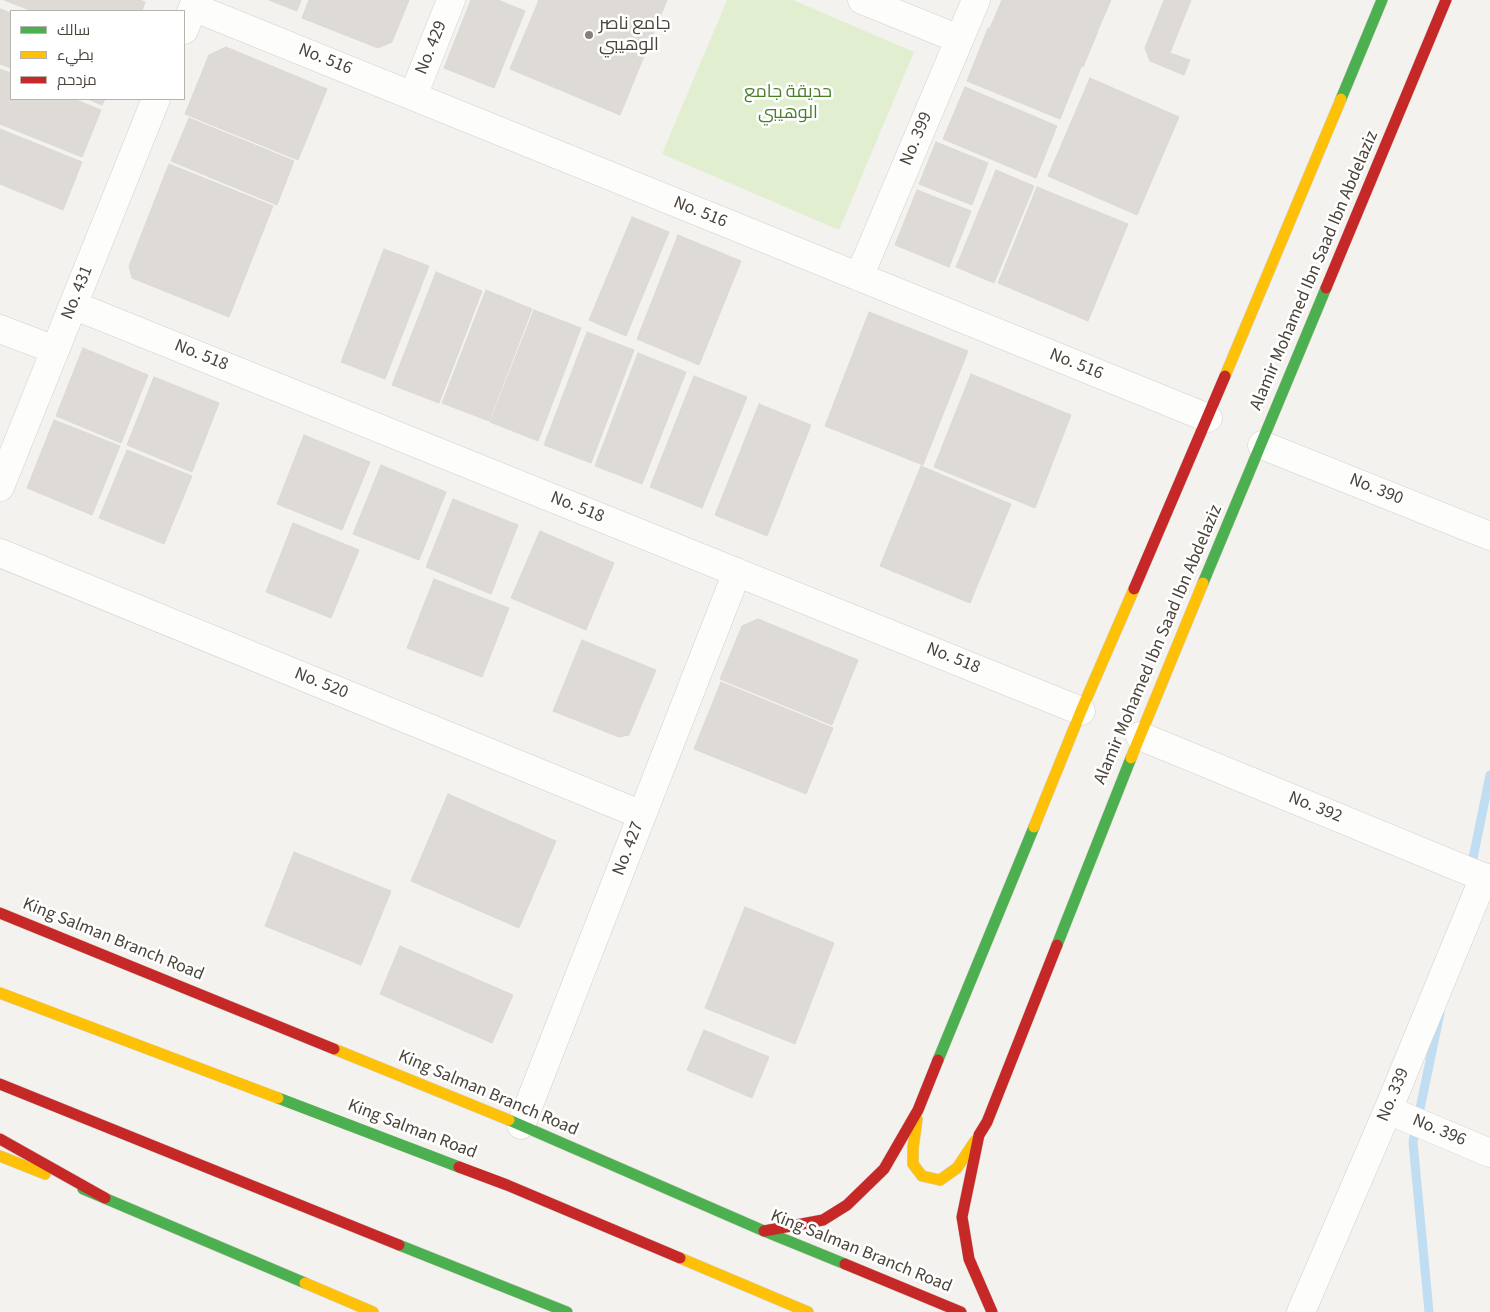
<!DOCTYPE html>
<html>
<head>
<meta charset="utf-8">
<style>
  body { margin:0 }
  #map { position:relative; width:1490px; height:1312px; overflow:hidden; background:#f4f2ee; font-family:"Source Sans 3",Cairo,sans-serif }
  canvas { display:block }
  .legend { position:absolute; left:10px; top:10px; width:175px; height:90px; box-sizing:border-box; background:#fff; border:1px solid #b7b4b0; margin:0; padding:6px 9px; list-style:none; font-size:15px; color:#4b4439 }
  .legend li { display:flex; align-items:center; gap:10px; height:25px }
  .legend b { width:25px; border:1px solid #b7b4b0 }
</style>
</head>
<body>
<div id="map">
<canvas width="1490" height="1312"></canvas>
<ul class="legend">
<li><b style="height:6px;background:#4caf50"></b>سالك</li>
<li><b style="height:6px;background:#ffc107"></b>بطيء</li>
<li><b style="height:6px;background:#c62828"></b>مزدحم</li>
</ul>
</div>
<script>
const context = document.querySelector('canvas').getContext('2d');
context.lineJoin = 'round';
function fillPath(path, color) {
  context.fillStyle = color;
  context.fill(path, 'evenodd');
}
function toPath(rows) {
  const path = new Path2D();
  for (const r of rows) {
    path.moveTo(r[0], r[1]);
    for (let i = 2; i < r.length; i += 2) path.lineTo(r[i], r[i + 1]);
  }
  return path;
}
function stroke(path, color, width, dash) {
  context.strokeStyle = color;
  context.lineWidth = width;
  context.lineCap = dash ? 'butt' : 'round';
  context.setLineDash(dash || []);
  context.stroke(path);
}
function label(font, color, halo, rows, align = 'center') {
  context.font = font + ' "Source Sans 3",Cairo,sans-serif';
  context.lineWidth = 5;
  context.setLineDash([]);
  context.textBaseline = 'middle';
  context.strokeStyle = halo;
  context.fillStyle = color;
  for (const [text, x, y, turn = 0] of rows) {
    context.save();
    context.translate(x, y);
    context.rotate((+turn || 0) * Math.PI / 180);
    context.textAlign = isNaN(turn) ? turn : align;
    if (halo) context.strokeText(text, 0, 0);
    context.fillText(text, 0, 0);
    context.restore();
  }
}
fillPath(toPath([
  [727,0,793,0,914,52,839,230,662,154]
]), '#e1eecf');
stroke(toPath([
  [1471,868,1490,775],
  [1429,1312,1413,1142,1440,1013]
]), '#c0ddf1', 9);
const building = toPath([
  [4,0,140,0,145,2,142,11,32,11,4,0],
  [269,0,301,0,297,11,269,0],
  [309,0,409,0,392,42,378,48,302,18,309,0],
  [471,0,498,0,525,11,494,88,444,68,471,0],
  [539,0,667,0,620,115,510,69,539,0],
  [1002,0,1024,0,1098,31,1083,67,990,28,1002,0],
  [1026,0,1111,0,1098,30,1026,0],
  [1164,0,1191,0,1170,53,1190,60,1184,75,1150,61,1145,48,1164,0],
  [0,9,11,13,11,68,0,64,0,9],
  [988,28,1081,67,1060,119,967,81,988,28],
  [226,47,327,89,298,160,185,114,209,55,226,47],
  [0,69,11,73,11,99,74,99,101,110,82,157,0,124,0,69],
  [1090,78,1179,117,1137,215,1048,176,1090,78],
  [965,87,1057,126,1036,178,943,139,965,87],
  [88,99,105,99,102,105,88,99],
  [189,118,294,161,277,205,171,161,189,118],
  [0,129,82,162,63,210,0,184,0,129],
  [936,142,988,163,972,205,919,184,936,142],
  [169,164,273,206,229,317,132,278,129,266,169,164],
  [996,170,1034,186,994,283,956,267,996,170],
  [1037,187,1128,224,1088,321,998,283,1037,187],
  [917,190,971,211,949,267,895,245,917,190],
  [632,217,669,232,626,336,589,320,632,217],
  [678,235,741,261,699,365,637,339,678,235],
  [384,249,429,266,385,379,341,362,384,249],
  [436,272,482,291,439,403,392,385,436,272],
  [486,290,532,309,489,421,442,403,486,290],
  [534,310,581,328,538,441,490,422,534,310],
  [869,312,968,351,923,465,825,426,869,312],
  [587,332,634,350,591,463,544,445,587,332],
  [83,348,148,375,121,443,56,416,83,348],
  [638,353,686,372,642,484,595,466,638,353],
  [971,374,1071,415,1035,508,934,467,971,374],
  [694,376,747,397,702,508,650,487,694,376],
  [154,377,219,403,192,472,127,445,154,377],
  [759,404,811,425,767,536,715,515,759,404],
  [54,420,120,446,92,515,27,488,54,420],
  [304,435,370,462,342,530,277,504,304,435],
  [127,450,192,476,164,544,99,518,127,450],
  [381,465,446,492,419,560,353,534,381,465],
  [921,466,1011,504,970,603,880,566,921,466],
  [453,499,518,525,491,594,426,567,453,499],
  [293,523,359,550,331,618,266,592,293,523],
  [540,531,614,563,586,630,511,598,540,531],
  [434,579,509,608,482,677,407,648,434,579],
  [758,619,858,660,832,725,720,679,742,626,758,619],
  [582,640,656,670,629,735,619,737,553,711,582,640],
  [721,682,833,728,806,794,694,749,721,682],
  [448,794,556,841,519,928,411,881,448,794],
  [294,852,391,891,361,965,265,926,294,852],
  [745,907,834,943,795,1044,705,1008,745,907],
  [400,946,513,995,492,1043,380,994,400,946],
  [704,1030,769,1057,752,1098,687,1070,704,1030]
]);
fillPath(building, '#dedbd6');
stroke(building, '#dcd9d4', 1);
const street = toPath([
  [862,0,959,39],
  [193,7,1208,418],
  [184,30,196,0],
  [413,96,451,0],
  [859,277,976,0],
  [73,305,1081,711],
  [0,329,55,350],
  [1262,445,1490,536],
  [0,487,156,99],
  [0,553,642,815],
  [1140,736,1490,880],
  [1388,1110,1490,1153],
  [521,1125,737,572],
  [1301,1312,1388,1110,1484,877]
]);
const fast = toPath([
  [1341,99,1382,0],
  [1203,583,1326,288],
  [1057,945,1131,758],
  [938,1060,1034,827],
  [278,1098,459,1167],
  [509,1120,764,1231,845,1264],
  [83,1189,305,1283],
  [399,1245,567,1312]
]);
const slow = toPath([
  [1225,376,1341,99],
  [1131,758,1203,583],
  [1034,827,1081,711,1134,589],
  [0,993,278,1098],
  [334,1049,509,1120],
  [917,1119,913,1148,913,1164,922,1176,940,1180,957,1168,975,1141],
  [0,1156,45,1174],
  [680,1258,808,1312],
  [305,1283,373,1312]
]);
const jam = toPath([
  [1326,288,1446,0],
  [1134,589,1225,376],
  [0,913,334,1049],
  [0,1084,399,1245],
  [0,1139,105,1198],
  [459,1167,507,1185,680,1258],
  [764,1231,823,1220,847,1205,884,1169,918,1110,938,1060],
  [845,1264,961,1312],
  [992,1312,969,1259,962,1217,979,1135,987,1122,1057,945]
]);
stroke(street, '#d2d0cb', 29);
stroke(fast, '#d3cfc5', 12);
stroke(slow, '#d3cfc5', 12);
stroke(jam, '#d3cfc5', 12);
stroke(street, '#fdfdfc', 28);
stroke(fast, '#4caf50', 11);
stroke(slow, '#ffc107', 11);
stroke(jam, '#c62828', 11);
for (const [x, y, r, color] of [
  [589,35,5,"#868178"]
]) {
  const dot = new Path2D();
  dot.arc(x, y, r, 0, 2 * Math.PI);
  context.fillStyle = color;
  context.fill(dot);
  stroke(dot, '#fff', 2);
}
label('18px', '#4b4439', '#fff', [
  ["جامع ناصر",599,25],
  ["الوهيبي",599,46]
], 'left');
label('18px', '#4b4439', '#fff', [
  ["No. 429",432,48,-68],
  ["No. 516",325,60,22],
  ["No. 399",917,139,-67],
  ["No. 516",700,213,22],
  ["Alamir Mohamed Ibn Saad Ibn Abdelaziz",1315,271,-67],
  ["No. 431",78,293,-68],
  ["No. 518",201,356,22],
  ["No. 516",1076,365,22],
  ["No. 390",1376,490,22],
  ["No. 518",577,508,22],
  ["Alamir Mohamed Ibn Saad Ibn Abdelaziz",1159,645,-67],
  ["No. 518",953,659,22],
  ["No. 520",321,684,22],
  ["No. 392",1315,808,22],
  ["No. 427",629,849,-69],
  ["King Salman Branch Road",113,940,22],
  ["King Salman Branch Road",488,1094,23],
  ["No. 339",1394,1095,-67],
  ["King Salman Road",412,1130,21],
  ["No. 396",1439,1131,23],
  ["King Salman Branch Road",861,1252,22]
]);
label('18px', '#4a7f2a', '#fff', [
  ["حديقة جامع",788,93],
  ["الوهيبي",788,114]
]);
</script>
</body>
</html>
